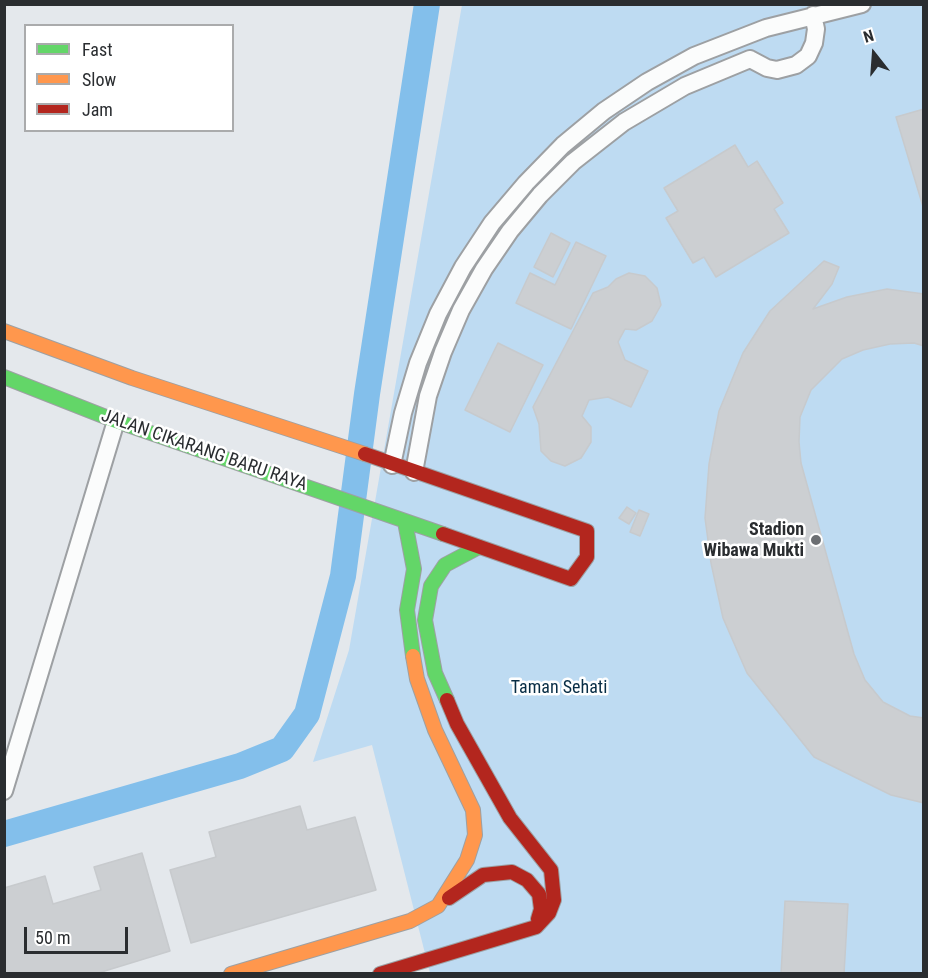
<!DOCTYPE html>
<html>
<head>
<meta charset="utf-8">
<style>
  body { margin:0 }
  #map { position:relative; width:928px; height:978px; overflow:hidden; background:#e4e8ec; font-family:"Roboto Condensed",sans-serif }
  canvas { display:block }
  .frame { position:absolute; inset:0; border:6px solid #2a2d30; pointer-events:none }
  .legend { position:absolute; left:24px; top:24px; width:210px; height:108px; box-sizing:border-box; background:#fff; border:2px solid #aaabac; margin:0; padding:8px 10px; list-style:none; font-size:18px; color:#2a2d30 }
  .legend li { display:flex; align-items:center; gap:12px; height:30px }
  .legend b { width:30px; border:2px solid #aaabac }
  .north { position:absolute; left:844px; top:24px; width:60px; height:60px; -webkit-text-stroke:4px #fff; paint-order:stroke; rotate:343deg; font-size:16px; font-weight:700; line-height:24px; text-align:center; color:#2a2d30 }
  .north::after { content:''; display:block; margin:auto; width:21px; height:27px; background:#2a2d30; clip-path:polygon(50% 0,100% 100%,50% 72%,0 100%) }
  .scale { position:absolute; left:24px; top:927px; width:104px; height:27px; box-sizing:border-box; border:3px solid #2a2d30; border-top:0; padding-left:8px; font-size:18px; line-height:21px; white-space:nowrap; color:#2a2d30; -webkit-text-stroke:4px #fff; paint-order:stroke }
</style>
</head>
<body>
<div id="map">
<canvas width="928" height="978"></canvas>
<div class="frame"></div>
<ul class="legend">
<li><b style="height:8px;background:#63d668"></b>Fast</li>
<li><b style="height:8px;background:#ff974d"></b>Slow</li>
<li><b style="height:8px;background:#b3261e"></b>Jam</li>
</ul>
<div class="north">N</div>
<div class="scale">50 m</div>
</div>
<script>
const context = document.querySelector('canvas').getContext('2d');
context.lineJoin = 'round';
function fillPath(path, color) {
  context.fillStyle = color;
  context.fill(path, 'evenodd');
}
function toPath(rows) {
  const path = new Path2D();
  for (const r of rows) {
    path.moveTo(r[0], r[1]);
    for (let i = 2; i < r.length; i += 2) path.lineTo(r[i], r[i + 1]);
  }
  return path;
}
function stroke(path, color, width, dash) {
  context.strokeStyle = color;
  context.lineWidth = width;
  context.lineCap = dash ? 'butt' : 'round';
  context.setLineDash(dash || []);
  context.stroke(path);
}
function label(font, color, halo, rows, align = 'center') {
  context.font = font + ' "Roboto Condensed",sans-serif';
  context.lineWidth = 5;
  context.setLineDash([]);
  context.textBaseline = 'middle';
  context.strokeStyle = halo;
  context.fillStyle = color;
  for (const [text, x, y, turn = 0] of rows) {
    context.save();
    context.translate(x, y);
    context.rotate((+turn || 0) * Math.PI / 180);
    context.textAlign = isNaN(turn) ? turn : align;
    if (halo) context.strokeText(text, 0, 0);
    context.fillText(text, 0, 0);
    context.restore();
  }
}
fillPath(toPath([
  [462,5,923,5,923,973,430,973,372,745,313,762,349,650]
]), '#bedbf2');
stroke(toPath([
  [4,834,240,766,282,749,307,714,343,576,367,394,427,4]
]), '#83bfeb', 26);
const building = toPath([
  [924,109,924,210,896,117,924,109],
  [735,145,748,167,757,161,783,203,774,209,789,233,716,277,704,257,693,263,666,218,678,211,664,188,735,145],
  [551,233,570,243,553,277,534,267,551,233],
  [576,242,606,256,571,329,516,303,530,273,555,285,576,242],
  [824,261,839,267,832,284,813,309,847,297,887,289,924,294,924,346,914,343,890,344,863,350,842,359,811,390,800,417,799,442,801,463,854,654,865,680,883,702,910,716,924,718,924,803,891,795,814,757,747,673,723,618,711,563,705,518,709,464,719,411,743,353,770,311,824,261],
  [629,273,645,276,657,288,661,305,652,321,636,330,625,329,618,342,625,360,648,371,631,407,608,397,589,400,582,416,591,427,591,442,581,458,565,466,551,461,541,451,539,424,533,407,593,293,608,287,616,279,629,273],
  [498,343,543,365,510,432,465,410,498,343],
  [627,507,636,513,629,524,619,518,627,507],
  [639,510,649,514,640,536,630,532,639,510],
  [300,806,307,830,355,817,376,890,191,943,170,870,216,857,209,832,300,806],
  [142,853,170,951,95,974,4,974,4,888,45,876,53,904,101,890,94,867,142,853],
  [785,901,848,904,844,974,781,974,785,901]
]);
fillPath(building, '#cccfd2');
stroke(building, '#c7cacd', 1.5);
const street = toPath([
  [750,59,767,68,777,70,796,65,808,56,814,43,816,29,813,15],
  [392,465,403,413,418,363,438,314,463,267,492,223,526,183,563,145,604,111,647,82,694,56,766,28,862,4],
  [414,472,428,396,443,352,461,310,484,269,510,231,540,195,573,162,624,122,685,86,750,59],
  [4,791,116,421]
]);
const fast = toPath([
  [4,377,116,421,443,534],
  [405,522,414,569,407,610,413,656],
  [447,700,435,673,425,620,431,586,445,565,479,547]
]);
const slow = toPath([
  [4,331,132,378,365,454],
  [231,974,410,921,438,906,467,860,475,835,473,810,435,730,417,679,413,656]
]);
const jam = toPath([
  [365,454,587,531,587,557,571,579,443,534],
  [449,898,483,875,512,872,527,880,539,894,541,909,538,919],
  [380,974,536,927,549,913,554,900,551,870,510,818,457,724,447,700]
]);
stroke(street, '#9da0a3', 20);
stroke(fast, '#9da0a3', 16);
stroke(slow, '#9da0a3', 16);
stroke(jam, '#9da0a3', 16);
stroke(street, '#fbfcfc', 16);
stroke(fast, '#63d668', 14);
stroke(slow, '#ff974d', 14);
stroke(jam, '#b3261e', 14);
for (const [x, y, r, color] of [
  [816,540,6,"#6b6e72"]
]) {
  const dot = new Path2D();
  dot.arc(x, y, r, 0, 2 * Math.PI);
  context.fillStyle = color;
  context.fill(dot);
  stroke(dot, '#fff', 2);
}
label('18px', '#2a2d30', '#fff', [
  ["JALAN CIKARANG BARU RAYA",204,451,19]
]);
label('bold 18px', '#2a2d30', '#fff', [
  ["Stadion",804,530],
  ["Wibawa Mukti",804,551]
], 'right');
label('18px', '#082d45', '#fff', [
  ["Taman Sehati",559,688]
]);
</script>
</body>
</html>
